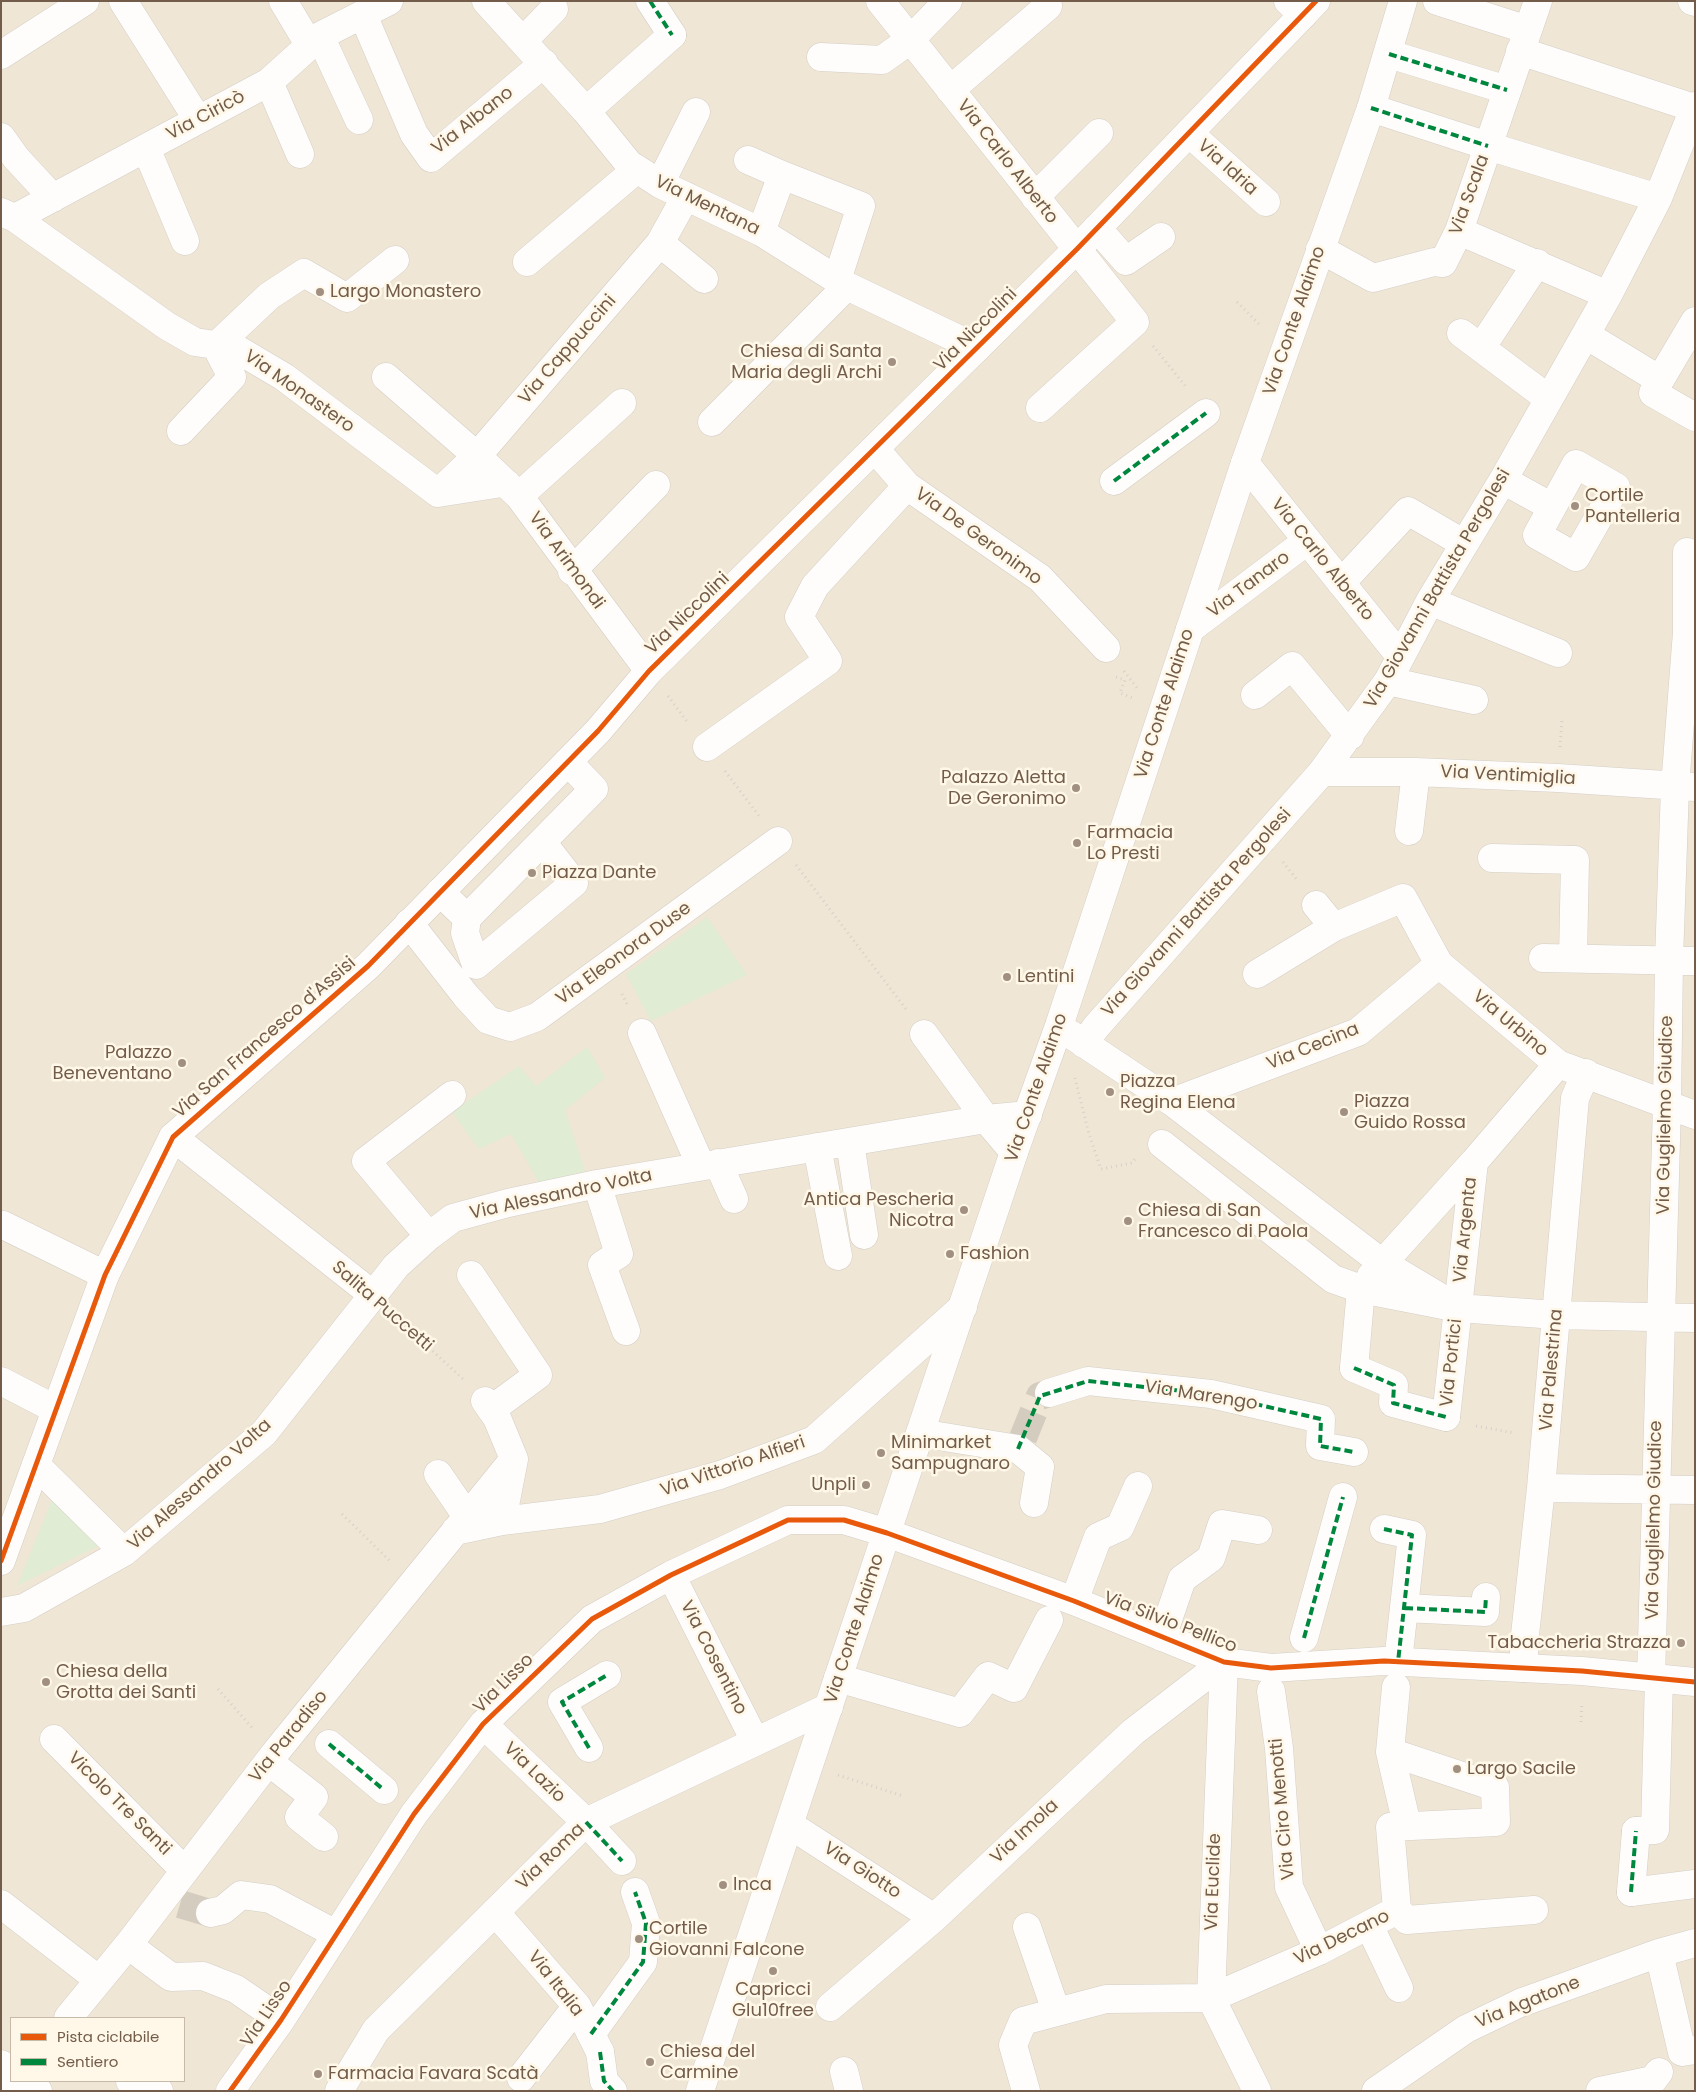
<!DOCTYPE html>
<html>
<head>
<meta charset="utf-8">
<style>
  body { margin:0 }
  #map { position:relative; width:1696px; height:2092px; overflow:hidden; background:#f6f2e8; font-family:Poppins,sans-serif }
  canvas { display:block }
  .frame { position:absolute; inset:0; border:2px solid #735c49; pointer-events:none }
  .legend { position:absolute; left:10px; top:2017px; width:175px; height:65px; box-sizing:border-box; background:#fff8e8; border:1px solid #c7baa8; margin:0; padding:6px 9px; list-style:none; font-size:15px; color:#735c49 }
  .legend li { display:flex; align-items:center; gap:10px; height:25px }
  .legend b { width:25px; border:1px solid #c7baa8 }
</style>
</head>
<body>
<div id="map">
<canvas width="1696" height="2092"></canvas>
<div class="frame"></div>
<ul class="legend">
<li><b style="height:6px;background:#e8590c"></b>Pista ciclabile</li>
<li><b style="height:6px;background:#00873e"></b>Sentiero</li>
</ul>
</div>
<script>
const context = document.querySelector('canvas').getContext('2d');
context.lineJoin = 'round';
function fillPath(path, color) {
  context.fillStyle = color;
  context.fill(path, 'evenodd');
}
function toPath(rows) {
  const path = new Path2D();
  for (const r of rows) {
    path.moveTo(r[0], r[1]);
    for (let i = 2; i < r.length; i += 2) path.lineTo(r[i], r[i + 1]);
  }
  return path;
}
function stroke(path, color, width, dash) {
  context.strokeStyle = color;
  context.lineWidth = width;
  context.lineCap = dash ? 'butt' : 'round';
  context.setLineDash(dash || []);
  context.stroke(path);
}
function label(font, color, halo, rows, align = 'center') {
  context.font = font + ' Poppins,sans-serif';
  context.lineWidth = 5;
  context.setLineDash([]);
  context.textBaseline = 'middle';
  context.strokeStyle = halo;
  context.fillStyle = color;
  for (const [text, x, y, turn = 0] of rows) {
    context.save();
    context.translate(x, y);
    context.rotate((+turn || 0) * Math.PI / 180);
    context.textAlign = isNaN(turn) ? turn : align;
    if (halo) context.strokeText(text, 0, 0);
    context.fillText(text, 0, 0);
    context.restore();
  }
}
fillPath(toPath([
  [1,1,1695,1,1695,2091,1,2091],
  [11,2018,184,2018,184,2081,11,2081]
]), '#efe6d5');
fillPath(toPath([
  [707,917,747,975,651,1021,626,974],
  [587,1047,605,1078,565,1110,585,1171,540,1184,511,1134,479,1149,452,1112,519,1066,536,1086],
  [54,1495,104,1543,17,1586]
]), '#e0ecd3');
stroke(toPath([
  [1023,1438,1040,1396,1049,1393]
]), '#d5ccc0', 28, [28, 14]);
stroke(toPath([
  [180,1904,210,1913]
]), '#d5ccc0', 28, [28, 14]);
const pedestrian = toPath([
  [650,1,672,35],
  [1389,54,1507,90],
  [1371,108,1488,146],
  [1114,481,1206,413],
  [1354,1368,1394,1385,1393,1403,1446,1417],
  [1049,1393,1088,1381,1211,1394,1321,1419,1320,1446,1354,1452],
  [1384,1529,1412,1535,1398,1662],
  [1405,1608,1485,1612,1486,1597],
  [1304,1638,1343,1497],
  [329,1744,384,1790],
  [589,1748,562,1702,607,1675],
  [586,1822,622,1861],
  [1631,1892,1636,1831],
  [591,2034,643,1962,646,1923,635,1892],
  [600,2052,604,2081,613,2091]
]);
const minor = toPath([
  [123,1,198,120],
  [283,1,310,46],
  [486,1,586,111,629,164,637,169,660,184,761,232,847,286,977,348],
  [880,1,1135,322,1040,408],
  [1288,1,1303,15],
  [1437,1,1528,30],
  [1692,1,1695,2],
  [363,15,414,134,431,158,544,63],
  [320,36,359,120],
  [523,41,554,9],
  [1520,51,1694,108],
  [1,55,85,1],
  [821,57,882,60,910,40,948,1],
  [269,82,300,154],
  [950,90,1048,6],
  [586,111,672,35],
  [1189,133,1266,202],
  [1,137,16,158,53,198],
  [1488,146,1658,198],
  [146,148,185,241],
  [748,160,782,175],
  [660,184,696,112],
  [1035,197,1099,133],
  [1,212,15,218,167,326,195,342,235,348,284,377,438,493],
  [15,218,269,82,320,36,389,1],
  [1097,228,1126,261,1161,237],
  [1459,231,1608,295],
  [761,232,782,175,861,206,837,280],
  [660,243,704,279],
  [1320,249,1373,278,1434,262,1443,263,1459,231,1538,1],
  [527,262,637,169],
  [1537,263,1481,348,1549,399],
  [1461,333,1481,348],
  [1586,335,1660,380,1653,393,1695,417],
  [386,377,477,456,519,496,649,671],
  [1660,380,1695,321],
  [712,422,847,286],
  [181,431,232,377,216,346,269,296,304,273,347,298,395,260],
  [875,449,907,486,1040,578,1106,648],
  [1245,463,1400,656],
  [1576,464,1616,487,1576,557,1537,535,1576,464],
  [1503,480,1552,507],
  [438,493,477,456,660,243,686,196],
  [438,493,502,483,507,484],
  [519,496,622,403],
  [572,571,656,485],
  [1341,583,1408,511,1463,543],
  [1430,601,1558,653],
  [1190,629,1307,541],
  [1388,681,1474,700],
  [1255,695,1292,666,1350,736],
  [707,747,828,661,799,617,815,586,907,486],
  [1322,772,1416,772,1558,778,1695,787],
  [1409,831,1416,772],
  [1492,858,1575,860,1573,958],
  [440,892,467,918,594,789,568,762],
  [1316,905,1334,927,1403,898,1439,964,1558,1064,1695,1115],
  [467,918,465,933,476,965,574,883,542,842],
  [409,923,466,996,488,1020,510,1027,537,1017,778,841],
  [1543,958,1695,961],
  [1257,974,1334,927],
  [642,1033,701,1166],
  [924,1034,986,1119,1014,1152],
  [1070,1034,1172,1102,1381,1262,1438,1296],
  [1084,1044,1096,1027,1322,772,1388,681,1430,601,1503,480,1608,295,1658,198,1695,106],
  [1172,1102,1358,1032,1439,964],
  [173,1137,372,1294],
  [850,1142,864,1235],
  [1162,1144,1333,1279,1361,1289,1458,1308,1556,1315,1695,1318],
  [817,1147,838,1256],
  [718,1163,734,1199],
  [597,1184,619,1254,602,1265,626,1331],
  [3,1225,105,1275],
  [429,1236,366,1161,452,1095],
  [471,1275,538,1375,492,1409],
  [1371,1276,1474,1162],
  [1354,1368,1361,1289],
  [1,1381,55,1409],
  [485,1401,497,1418,514,1459,502,1521],
  [1446,1417,1474,1162,1558,1064],
  [920,1433,1018,1449,1040,1467,1034,1503],
  [438,1474,466,1515],
  [1541,1488,1695,1490],
  [455,1531,502,1521,600,1509,720,1475,814,1440,963,1307],
  [124,1552,264,1433,396,1266,429,1236,453,1218,508,1203,597,1184,986,1119,1028,1115],
  [671,1575,755,1741],
  [1074,1601,1098,1537,1120,1527,1138,1486],
  [1,1612,24,1608,124,1552,36,1465],
  [1162,1637,1182,1579,1211,1558,1222,1524,1258,1530],
  [1224,1662,1211,1998,1257,2091],
  [1524,1668,1524,1644,1541,1488,1575,1098,1586,1073],
  [838,1678,960,1713,988,1676,1014,1688,1049,1620],
  [1651,1678,1667,1104,1669,960,1675,787,1687,632,1687,552],
  [1396,1687,1390,1752,1407,1825],
  [1271,1691,1279,1748,1289,1887,1319,1951],
  [483,1724,586,1822],
  [54,1739,184,1870],
  [269,1762,314,1797,299,1817,324,1837],
  [790,1825,934,1918],
  [1636,1831,1655,1830,1659,1679],
  [1631,1892,1695,1884],
  [1,1904,99,1980],
  [1397,1910,1407,1920,1534,1910],
  [495,1912,577,2006,600,2052],
  [210,1913,223,1910,241,1895,270,1899,336,1934],
  [1369,1925,1399,1988],
  [1027,1927,1056,2011],
  [128,1945,171,1977,203,1976,236,1989,281,2020],
  [1659,1953,1682,2052,1695,2050],
  [830,2007,934,1918,1133,1732,1224,1662],
  [68,2018,128,1945,275,1753,514,1459],
  [844,2071,849,2091],
  [521,2078,577,2006],
  [130,2081,159,2091],
  [8,2091,15,2081],
  [230,2091,281,2020,414,1814,483,1724,592,1619,671,1575,788,1520,844,1520,887,1533],
  [1026,2091,1013,2045,1023,2021,1106,1999,1211,1998,1319,1951,1397,1910,1390,1827,1496,1822,1495,1787,1390,1752],
  [1376,2091,1466,2029,1520,2003,1659,1953,1695,1943],
  [1600,2091,1653,2080,1659,2072]
]);
const tertiary = toPath([
  [887,1533,1074,1601,1224,1662,1271,1668,1384,1661,1582,1671,1695,1682],
  [1,1561,105,1275,173,1137,368,966,598,731,649,671,1077,249,1316,1],
  [1,2064,11,2071],
  [25,2081,38,2091],
  [339,2091,376,2030,586,1822,829,1707]
]);
const secondary = toPath([
  [700,2091,1014,1152,1059,1026,1245,463,1371,108,1403,1]
]);
stroke(pedestrian, '#d4cec5', 29);
stroke(minor, '#d4cec5', 29);
stroke(tertiary, '#d4cec5', 29);
stroke(secondary, '#d4cec4', 29);
stroke(toPath([
  [1237,302,1260,325],
  [1153,346,1187,388],
  [1124,671,1137,688],
  [1116,677,1125,680,1120,693,1135,699],
  [668,696,688,723],
  [1560,747,1562,720],
  [725,771,759,816],
  [1283,862,1298,881],
  [796,865,906,1009],
  [622,994,628,1006],
  [1075,1078,1089,1134,1101,1169,1132,1163,1135,1159],
  [396,1317,463,1379],
  [1476,1426,1514,1433],
  [342,1514,391,1562],
  [218,1689,254,1730],
  [1581,1722,1582,1702],
  [838,1775,903,1796]
]), '#d7d0c9', 3, [1, 4]);
stroke(pedestrian, '#fefdfc', 28);
stroke(minor, '#fefdfc', 28);
stroke(tertiary, '#fefdfc', 28);
stroke(secondary, '#fefdfc', 28);
stroke(toPath([
  [650,1,672,35],
  [1389,54,1507,90],
  [1371,108,1488,146],
  [1114,481,1206,413],
  [1354,1368,1394,1385,1393,1403,1446,1417],
  [1018,1449,1040,1396,1088,1381,1211,1394,1321,1419,1320,1446,1354,1452],
  [1384,1529,1412,1535,1398,1662],
  [1405,1608,1485,1612,1486,1597],
  [1304,1638,1343,1497],
  [329,1744,384,1790],
  [589,1748,562,1702,607,1675],
  [586,1822,622,1861],
  [1631,1892,1636,1831],
  [591,2034,643,1962,646,1923,635,1892],
  [600,2052,604,2081,613,2091]
]), '#00873e', 4, [8, 4]);
stroke(toPath([
  [1,1561,105,1275,173,1137,368,966,598,731,649,671,1077,249,1316,1],
  [230,2091,281,2020,414,1814,483,1724,592,1619,671,1575,788,1520,844,1520,887,1533,1074,1601,1224,1662,1271,1668,1384,1661,1582,1671,1695,1682]
]), '#e8590c', 5);
for (const [x, y, r, color] of [
  [320,292,5,"#a19081"],
  [892,362,5,"#a19081"],
  [1575,506,5,"#a19081"],
  [1076,788,5,"#a19081"],
  [1077,843,5,"#a19081"],
  [532,873,5,"#a19081"],
  [1007,977,5,"#a19081"],
  [182,1063,5,"#a19081"],
  [1110,1092,5,"#a19081"],
  [1344,1112,5,"#a19081"],
  [964,1210,5,"#a19081"],
  [1128,1221,5,"#a19081"],
  [950,1254,5,"#a19081"],
  [881,1453,5,"#a19081"],
  [866,1485,5,"#a19081"],
  [1681,1643,5,"#a19081"],
  [46,1682,5,"#a19081"],
  [1457,1769,5,"#a19081"],
  [723,1885,5,"#a19081"],
  [639,1939,5,"#a19081"],
  [773,1971,5,"#a19081"],
  [650,2062,5,"#a19081"],
  [318,2074,5,"#a19081"]
]) {
  const dot = new Path2D();
  dot.arc(x, y, r, 0, 2 * Math.PI);
  context.fillStyle = color;
  context.fill(dot);
  stroke(dot, '#fff8e8', 2);
}
label('18px', '#735c49', '#fff8e8', [
  ["Via Ciricò",206,116,-28],
  ["Via Albano",473,121,-38],
  ["Via Carlo Alberto",1007,162,52],
  ["Via Idria",1227,168,42],
  ["Via Scala",1470,195,-70],
  ["Via Mentana",707,206,26],
  ["Via Conte Alaimo",1295,321,-71],
  ["Via Niccolini",976,330,-45],
  ["Via Cappuccini",568,350,-49],
  ["Via Monastero",299,392,35],
  ["Via De Geronimo",978,537,36],
  ["Via Carlo Alberto",1322,560,51],
  ["Via Arimondi",566,561,54],
  ["Via Tanaro",1249,585,-37],
  ["Via Giovanni Battista Pergolesi",1438,589,-60],
  ["Via Niccolini",688,614,-44],
  ["Via Conte Alaimo",1165,704,-72],
  ["Via Ventimiglia",1508,776,3],
  ["Via Giovanni Battista Pergolesi",1197,913,-48],
  ["Via Eleonora Duse",624,954,-36],
  ["Via Urbino",1510,1024,40],
  ["Via San Francesco d'Assisi",265,1038,-41],
  ["Via Cecina",1313,1047,-22],
  ["Via Conte Alaimo",1037,1088,-71],
  ["Via Guglielmo Giudice",1666,1115,-89],
  ["Via Alessandro Volta",561,1195,-12],
  ["Via Argenta",1466,1230,-84],
  ["Salita Puccetti",382,1307,41],
  ["Via Portici",1452,1363,-84],
  ["Via Palestrina",1552,1370,-85],
  ["Via Marengo",1201,1396,9],
  ["Via Vittorio Alfieri",733,1467,-19],
  ["Via Alessandro Volta",200,1485,-42],
  ["Via Guglielmo Giudice",1655,1520,-89],
  ["Via Silvio Pellico",1170,1623,21],
  ["Via Conte Alaimo",855,1629,-72],
  ["Via Cosentino",713,1658,63],
  ["Via Lisso",504,1684,-45],
  ["Via Paradiso",289,1737,-51],
  ["Via Lazio",534,1773,44],
  ["Vicolo Tre Santi",119,1804,45],
  ["Via Ciro Menotti",1283,1809,-95],
  ["Via Imola",1025,1832,-43],
  ["Via Roma",551,1857,-44],
  ["Via Giotto",862,1871,33],
  ["Via Euclide",1214,1882,-88],
  ["Via Decano",1342,1938,-26],
  ["Via Italia",555,1984,52],
  ["Via Agatone",1528,2003,-22],
  ["Via Lisso",267,2014,-56]
]);
label('18px', '#735c49', '#fff8e8', [
  ["Largo Monastero",330,292],
  ["Chiesa di Santa",882,352,"right"],
  ["Maria degli Archi",882,373,"right"],
  ["Cortile",1585,496],
  ["Pantelleria",1585,517],
  ["Palazzo Aletta",1066,778,"right"],
  ["De Geronimo",1066,799,"right"],
  ["Farmacia",1087,833],
  ["Lo Presti",1087,854],
  ["Piazza Dante",542,873],
  ["Lentini",1017,977],
  ["Palazzo",172,1053,"right"],
  ["Beneventano",172,1074,"right"],
  ["Piazza",1120,1082],
  ["Regina Elena",1120,1103],
  ["Piazza",1354,1102],
  ["Guido Rossa",1354,1123],
  ["Antica Pescheria",954,1200,"right"],
  ["Nicotra",954,1221,"right"],
  ["Chiesa di San",1138,1211],
  ["Francesco di Paola",1138,1232],
  ["Fashion",960,1254],
  ["Minimarket",891,1443],
  ["Sampugnaro",891,1464],
  ["Unpli",856,1485,"right"],
  ["Tabaccheria Strazza",1671,1643,"right"],
  ["Chiesa della",56,1672],
  ["Grotta dei Santi",56,1693],
  ["Largo Sacile",1467,1769],
  ["Inca",733,1885],
  ["Cortile",649,1929],
  ["Giovanni Falcone",649,1950],
  ["Capricci",773,1990,"center"],
  ["Glu10free",773,2011,"center"],
  ["Chiesa del",660,2052],
  ["Carmine",660,2073],
  ["Farmacia Favara Scatà",328,2074]
], 'left');
</script>
</body>
</html>
